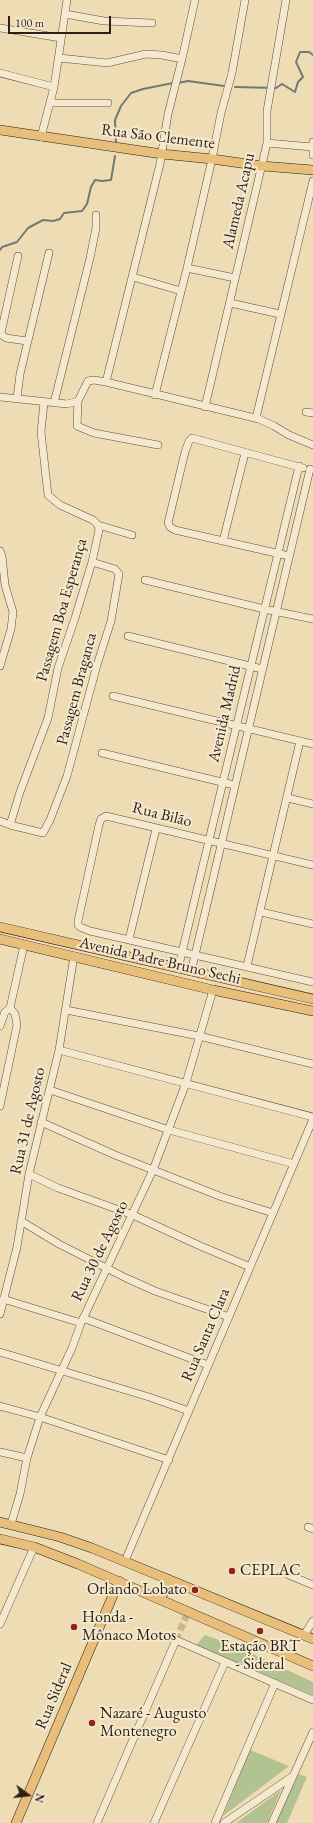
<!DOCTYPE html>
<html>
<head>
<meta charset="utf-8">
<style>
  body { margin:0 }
  #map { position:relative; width:313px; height:1823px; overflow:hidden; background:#eeddb4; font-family:"EB Garamond",serif }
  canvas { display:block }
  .north { position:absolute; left:8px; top:1775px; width:40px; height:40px; -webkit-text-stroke:3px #f4e9ce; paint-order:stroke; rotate:105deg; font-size:11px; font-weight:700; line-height:16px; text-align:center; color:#2b1f16 }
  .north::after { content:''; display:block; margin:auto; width:14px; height:18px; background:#2b1f16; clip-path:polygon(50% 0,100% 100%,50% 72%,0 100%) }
  .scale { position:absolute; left:8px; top:16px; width:103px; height:18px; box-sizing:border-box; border:2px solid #2b1f16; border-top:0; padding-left:5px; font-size:12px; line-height:14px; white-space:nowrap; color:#2b1f16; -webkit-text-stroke:3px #f4e9ce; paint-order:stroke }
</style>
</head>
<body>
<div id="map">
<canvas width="313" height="1823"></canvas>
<div class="north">N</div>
<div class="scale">100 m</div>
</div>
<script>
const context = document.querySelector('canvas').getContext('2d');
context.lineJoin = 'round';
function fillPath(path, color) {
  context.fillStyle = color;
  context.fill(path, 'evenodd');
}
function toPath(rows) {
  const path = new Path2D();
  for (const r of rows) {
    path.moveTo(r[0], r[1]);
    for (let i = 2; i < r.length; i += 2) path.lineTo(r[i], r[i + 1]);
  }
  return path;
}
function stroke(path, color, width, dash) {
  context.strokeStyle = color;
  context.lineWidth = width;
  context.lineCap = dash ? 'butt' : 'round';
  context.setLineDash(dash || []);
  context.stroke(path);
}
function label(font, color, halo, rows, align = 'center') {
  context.font = font + ' "EB Garamond",serif';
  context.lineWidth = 4;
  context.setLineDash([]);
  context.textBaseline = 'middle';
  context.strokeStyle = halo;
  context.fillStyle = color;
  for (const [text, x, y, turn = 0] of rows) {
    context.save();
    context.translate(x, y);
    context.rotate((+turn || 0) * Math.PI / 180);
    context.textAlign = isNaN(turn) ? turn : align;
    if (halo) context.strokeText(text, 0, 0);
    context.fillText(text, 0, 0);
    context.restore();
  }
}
fillPath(toPath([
  [205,1635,236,1646,313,1682,313,1695,196,1645],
  [250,1750,289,1766,223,1816],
  [298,1774,307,1777,287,1823,276,1823],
  [281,1790,267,1823,236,1823]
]), '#b3c291');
stroke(toPath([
  [178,83,188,81,224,86],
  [235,87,276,88,282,84,295,92,298,82,303,77,296,62,300,52,309,52,313,55],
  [116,142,115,120,121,106,131,93,143,89,173,83],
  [0,250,2,247,17,242,28,228,43,220,53,221,60,219,64,213,82,211,87,204,91,187,95,180,102,181,111,180,115,156]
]), '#6e7c75', 2);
stroke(toPath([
  [176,1640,188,1612]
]), '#c7b794', 7, [7, 3.5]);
const minor = toPath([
  [65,14,104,21,152,23],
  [0,28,61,38],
  [59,58,107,63,146,54,162,55,182,59],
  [0,73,54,87],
  [50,103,108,103],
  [41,137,54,87,67,0],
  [313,142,313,155],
  [267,143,312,147],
  [18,256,1,333,2,335,6,338,27,341],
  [187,268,235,278],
  [133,277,181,291],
  [230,303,280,314],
  [106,382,160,164,168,114,182,59,195,0],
  [155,395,187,268,212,159,221,113,232,73,245,0],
  [0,397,67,404,78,401],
  [17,398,20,374,49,253],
  [54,403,90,258,96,228,96,215],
  [205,407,267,143,267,111,286,0],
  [306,412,313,413],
  [256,418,313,181],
  [158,445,94,433,77,426,78,401,88,381,94,380,106,382,259,419,274,426,289,435,313,445],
  [98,525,132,535],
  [223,541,245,453],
  [0,551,2,556,5,585,13,612,11,629,0,666],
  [289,556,175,530,170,527,168,523,185,452,189,441,192,438,303,468],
  [145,580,264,609,313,619],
  [128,636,262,669],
  [113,696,313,744],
  [102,753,234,785],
  [288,798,313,804],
  [0,821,10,825,43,833,50,820,67,776,97,665,111,621,118,580,119,574,115,569,92,562],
  [10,825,20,792,48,718,58,668,75,618,92,562,99,530,98,525,93,520,60,505,48,495,41,432,44,402],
  [313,865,106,816,101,819,99,825,78,921,78,925,80,927,90,931,313,982],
  [261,912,313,924],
  [129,939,156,829],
  [247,966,300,741],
  [178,969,299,466],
  [191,972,310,469],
  [10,1008,24,945],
  [66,1010,199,1036,313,1064],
  [0,1026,5,1012,10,1008],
  [59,1050,313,1117],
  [50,1090,169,1130,294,1164],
  [0,1106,17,1025,15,1014,10,1008],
  [41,1122,115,1155,222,1197,273,1213],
  [29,1174,58,1188,133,1215,198,1245,250,1267],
  [21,1221,59,1244,126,1278,155,1291,229,1317],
  [3,1299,81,1323],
  [0,1314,17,1247,29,1174,59,1050,74,956],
  [83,1318,208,1365],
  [0,1352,149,1397,189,1411],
  [0,1406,40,1417,169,1460],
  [0,1452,27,1458],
  [11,1524,20,1494,27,1458,40,1417,72,1348,81,1323,153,1170,186,1083,213,990],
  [308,1527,313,1529],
  [125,1561,313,1119],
  [289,1575,313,1585],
  [0,1624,34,1547],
  [304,1635,313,1621],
  [97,1823,176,1640,313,1700],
  [154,1823,225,1662],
  [215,1823,275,1683],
  [224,1823,293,1776],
  [272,1823,313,1732]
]);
const major = toPath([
  [0,130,162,154,212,159,262,166,313,170],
  [0,927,313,999],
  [0,939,213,990,313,1011],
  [0,1522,60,1537,92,1548,313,1639],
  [0,1539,34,1547,78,1564,313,1666],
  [160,1599,165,1590,168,1579],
  [16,1823,119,1581]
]);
stroke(minor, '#5c4e3e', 8);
stroke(major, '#2b1f16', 10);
stroke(minor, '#f4e9ce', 7);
stroke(major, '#e7be7a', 9);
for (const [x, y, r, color] of [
  [232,1571,4,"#8f2418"],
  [195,1590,4,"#8f2418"],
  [74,1627,4,"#8f2418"],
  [260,1631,4,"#8f2418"],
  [92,1723,4,"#8f2418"]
]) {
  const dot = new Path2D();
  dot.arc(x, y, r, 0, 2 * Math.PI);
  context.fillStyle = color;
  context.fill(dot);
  stroke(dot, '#f4e9ce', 1.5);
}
label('16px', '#2b1f16', '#f4e9ce', [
  ["Rua São Clemente",158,137,7],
  ["Alameda Acapu",239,201,-77],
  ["Passagem Boa Esperança",62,610,-74],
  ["Passagem Braganca",77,689,-75],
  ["Avenida Madrid",225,714,-77],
  ["Rua Bilão",162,815,14],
  ["Avenida Padre Bruno Sechi",160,961,13],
  ["Rua 31 de Agosto",28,1121,-77],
  ["Rua 30 de Agosto",100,1251,-64],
  ["Rua Santa Clara",206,1335,-67],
  ["Rua Sideral",54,1696,-67]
]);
label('16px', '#2b1f16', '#f4e9ce', [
  ["CEPLAC",240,1571],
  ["Orlando Lobato",187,1590,"right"],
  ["Honda -",82,1618],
  ["Mônaco Motos",82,1636],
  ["Estação BRT",260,1647,"center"],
  ["- Sideral",260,1665,"center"],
  ["Nazaré - Augusto",100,1714],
  ["Montenegro",100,1732]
], 'left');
</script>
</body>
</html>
